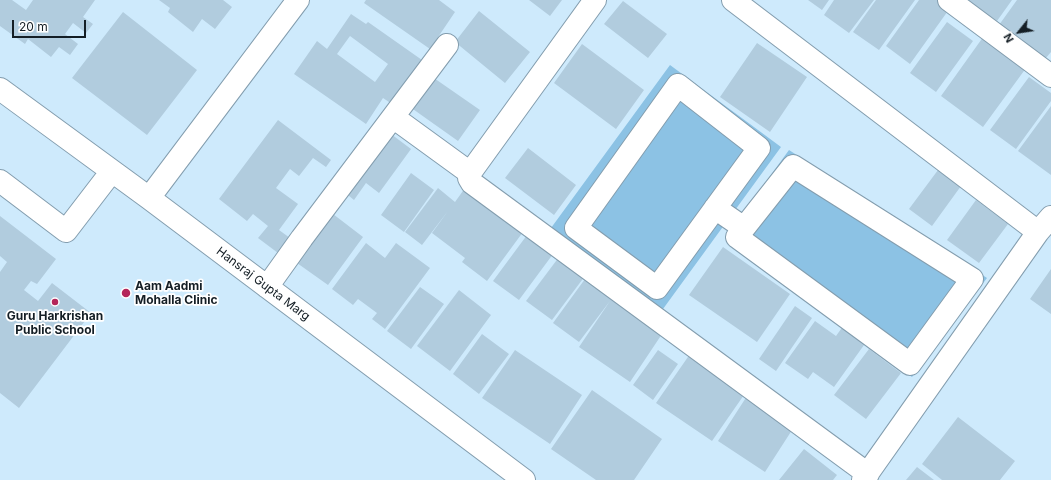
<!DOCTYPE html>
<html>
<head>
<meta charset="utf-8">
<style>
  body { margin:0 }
  #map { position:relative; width:1051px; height:480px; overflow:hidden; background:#ceeafc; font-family:Inter,sans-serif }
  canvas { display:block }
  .north { position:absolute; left:999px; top:12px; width:40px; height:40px; -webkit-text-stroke:3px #fff; paint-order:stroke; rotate:240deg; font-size:11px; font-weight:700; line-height:16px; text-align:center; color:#141e25 }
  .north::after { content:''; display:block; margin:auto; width:14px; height:18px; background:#141e25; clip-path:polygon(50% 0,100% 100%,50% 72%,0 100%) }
  .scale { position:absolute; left:12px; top:20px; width:74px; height:18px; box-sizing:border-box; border:2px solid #141e25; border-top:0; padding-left:5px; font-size:12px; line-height:14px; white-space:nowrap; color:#141e25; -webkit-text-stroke:3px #fff; paint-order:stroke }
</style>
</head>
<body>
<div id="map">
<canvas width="1051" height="480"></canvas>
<div class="north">N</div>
<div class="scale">20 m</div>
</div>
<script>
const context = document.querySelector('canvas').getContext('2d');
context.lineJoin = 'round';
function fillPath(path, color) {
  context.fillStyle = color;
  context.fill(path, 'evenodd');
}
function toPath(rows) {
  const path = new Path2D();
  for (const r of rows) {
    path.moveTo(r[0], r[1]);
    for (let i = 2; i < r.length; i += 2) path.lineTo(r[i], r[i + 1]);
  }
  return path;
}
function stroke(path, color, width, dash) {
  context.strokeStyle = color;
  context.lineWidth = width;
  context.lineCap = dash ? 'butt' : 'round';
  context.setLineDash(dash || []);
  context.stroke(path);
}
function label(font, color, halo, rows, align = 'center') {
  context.font = font + ' Inter,sans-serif';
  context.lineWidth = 3.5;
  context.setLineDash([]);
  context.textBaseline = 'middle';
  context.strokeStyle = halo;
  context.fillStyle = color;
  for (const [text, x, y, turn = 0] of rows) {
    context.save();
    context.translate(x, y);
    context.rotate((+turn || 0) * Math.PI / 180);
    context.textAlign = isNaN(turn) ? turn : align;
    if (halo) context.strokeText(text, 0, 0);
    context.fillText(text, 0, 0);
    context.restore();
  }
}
fillPath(toPath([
  [670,65,781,147,663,309,551,228],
  [789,150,987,278,912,377,725,238]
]), '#8cc2e4');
fillPath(toPath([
  [0,0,12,0,26,10,33,0,95,0,83,17,93,24,86,33,73,23,65,34,78,44,70,55,59,47,51,57,28,39,25,44,0,26],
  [159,0,223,0,232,7,215,29,202,19,193,32,168,12,170,8],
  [366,0,439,0,455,12,430,49,364,3],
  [529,0,562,0,550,16],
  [808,0,829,0,822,10],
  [834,0,874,0,849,33,824,15],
  [876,0,915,0,879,50,853,32],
  [919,0,939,0,950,8,910,64,886,46],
  [967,0,1012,0,997,21],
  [1017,0,1051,0,1051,52,1045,59,999,25],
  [623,1,667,34,648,58,604,24],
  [479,11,530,52,505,83,455,42],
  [123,12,197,70,147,135,72,78],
  [351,14,366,24,368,22,422,60,392,104,383,98,366,124,294,74,317,41,327,49],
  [350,36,388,64,375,82,337,54],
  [947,22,973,41,936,92,910,73],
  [986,33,1029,64,983,127,941,96],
  [757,43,807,77,770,132,720,97],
  [582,44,644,90,616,129,554,83],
  [431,76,480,110,458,141,410,107],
  [1029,77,1051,93,1051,101,1016,149,990,130],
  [1051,106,1051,175,1018,151],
  [278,120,331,160,326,167,313,158,299,176,290,169,276,188,298,204,279,230,290,238,278,253,258,238,268,226,253,214,247,221,219,199],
  [387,131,411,149,379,193,366,183,354,200,343,191],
  [528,148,576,185,554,215,505,178],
  [938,170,961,186,932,226,909,209],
  [411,173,434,190,404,232,381,215],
  [438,188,455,202,465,188,523,232,487,281,462,262,465,258,432,233,448,211,422,245,405,232],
  [976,200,1008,224,979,263,947,240],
  [333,214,363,237,328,285,297,263],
  [0,216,56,259,37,284,31,281,24,290,38,301,52,283,91,313,19,408,0,393,0,272,7,262,0,256],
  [530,231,556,250,519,300,493,281],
  [366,243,385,258,396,243,430,268,385,329,372,319,377,313,358,299,353,305,332,289],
  [723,247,790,294,757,342,689,295],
  [559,257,585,276,552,320,526,301],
  [1051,269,1051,314,1030,299],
  [585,279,664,331,630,382,579,347,610,301,579,342,553,323],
  [420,287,444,304,411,349,387,331],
  [459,290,491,315,450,371,417,346],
  [795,306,812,318,776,371,759,359],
  [815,321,836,336,846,322,869,338,834,387,813,372,808,379,785,363],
  [482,334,509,354,479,394,453,374],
  [869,349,901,373,866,419,834,395],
  [515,350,582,395,550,444,482,398],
  [658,350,678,364,653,400,633,385],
  [690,354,746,392,712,441,656,403],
  [592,390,662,439,634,480,596,480,551,449],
  [747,396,794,427,765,472,718,441],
  [958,417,1015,461,1000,480,942,480,922,464],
  [804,449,837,475,833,480,779,480],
  [917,467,934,480,906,480]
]), '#b1ccde');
const minor = toPath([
  [595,0,470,173,469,178,472,183,868,474],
  [733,0,1038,232],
  [949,0,1051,76],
  [678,85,759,148,657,288,576,228,678,85],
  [0,89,149,198,524,480],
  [393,117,470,173],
  [0,181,66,231,112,171],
  [149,198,298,0],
  [715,208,744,228,737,237,910,364,972,279,793,166,744,228],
  [267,287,302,238,447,45],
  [863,480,1038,232,1051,217]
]);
stroke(minor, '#839dae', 24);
stroke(minor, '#fff', 22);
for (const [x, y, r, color] of [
  [126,293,5,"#b42559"],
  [55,302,4,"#b42559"]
]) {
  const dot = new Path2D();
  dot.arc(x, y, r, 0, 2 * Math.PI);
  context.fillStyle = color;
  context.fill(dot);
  stroke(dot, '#fff', 1.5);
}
label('12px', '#141e25', '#fff', [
  ["Hansraj Gupta Marg",263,284,37]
]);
label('bold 12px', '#141e25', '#fff', [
  ["Aam Aadmi",135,286],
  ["Mohalla Clinic",135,300],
  ["Guru Harkrishan",55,316,"center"],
  ["Public School",55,330,"center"]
], 'left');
</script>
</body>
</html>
